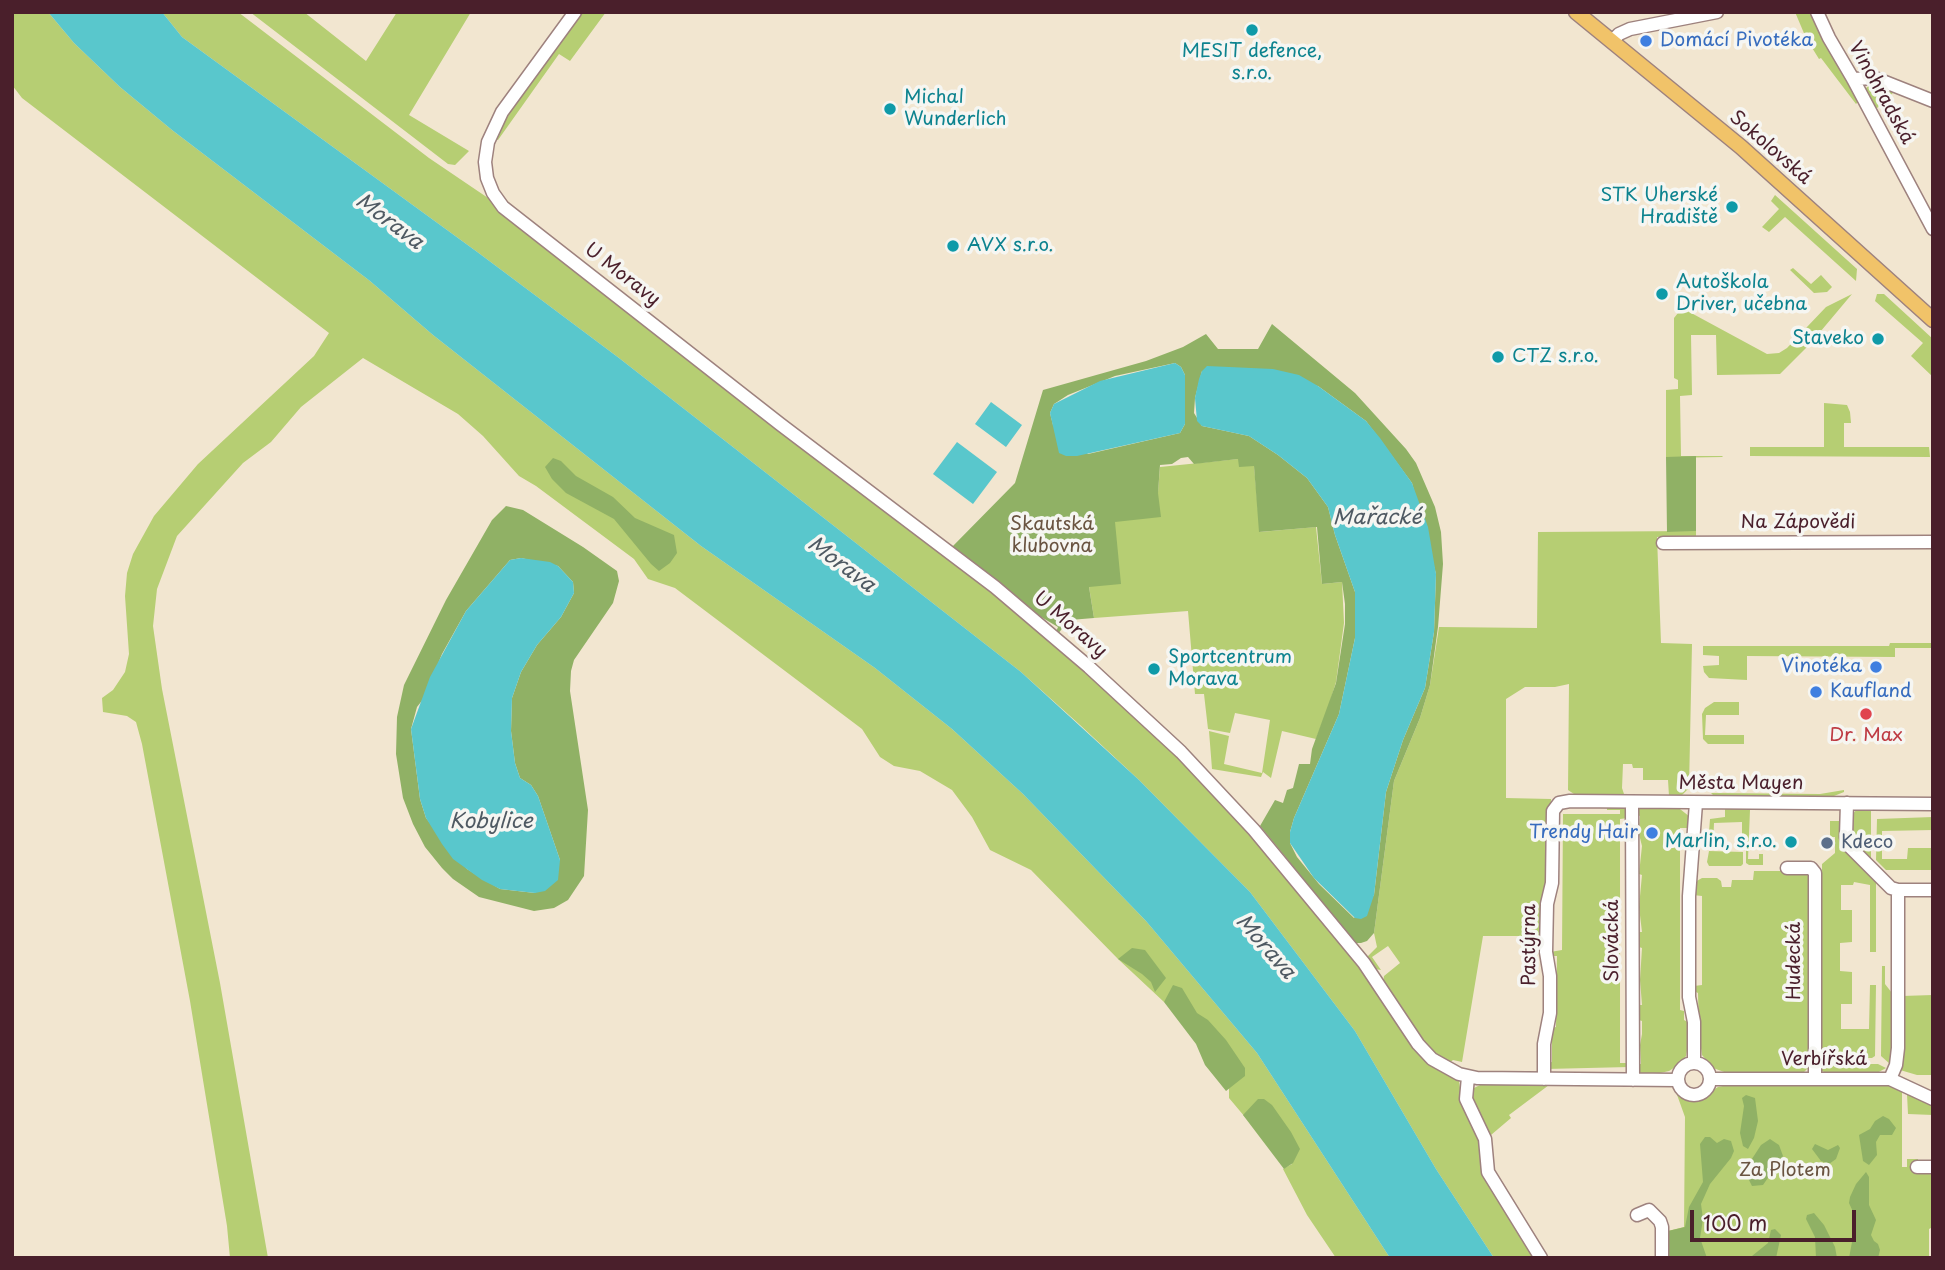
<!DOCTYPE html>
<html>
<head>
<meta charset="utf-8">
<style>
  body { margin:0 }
  #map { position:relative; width:1945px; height:1270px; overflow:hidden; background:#f2e6d0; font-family:"Playpen Sans",sans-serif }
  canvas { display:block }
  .frame { position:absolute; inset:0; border:14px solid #4a1f2b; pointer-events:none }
  .scale { position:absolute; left:1690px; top:1210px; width:166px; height:32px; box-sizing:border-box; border:4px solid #4a1f2b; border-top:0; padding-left:9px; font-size:21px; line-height:24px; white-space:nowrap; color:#4a1f2b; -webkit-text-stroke:5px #f6f6f2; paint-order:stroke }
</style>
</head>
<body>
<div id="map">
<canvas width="1945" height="1270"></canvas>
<div class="frame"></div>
<div class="scale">100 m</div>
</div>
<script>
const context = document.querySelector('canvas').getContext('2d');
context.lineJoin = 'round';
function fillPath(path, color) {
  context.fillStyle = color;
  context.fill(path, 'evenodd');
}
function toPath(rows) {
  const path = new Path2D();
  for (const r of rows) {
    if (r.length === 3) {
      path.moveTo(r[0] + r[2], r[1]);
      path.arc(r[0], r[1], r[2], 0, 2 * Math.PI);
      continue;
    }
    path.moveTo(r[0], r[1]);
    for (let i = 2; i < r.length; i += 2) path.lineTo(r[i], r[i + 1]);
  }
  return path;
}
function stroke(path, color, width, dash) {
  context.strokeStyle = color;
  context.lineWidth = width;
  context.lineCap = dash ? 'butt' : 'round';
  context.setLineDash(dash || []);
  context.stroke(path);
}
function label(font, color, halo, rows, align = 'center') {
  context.font = font + ' "Playpen Sans",sans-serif';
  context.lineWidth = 7;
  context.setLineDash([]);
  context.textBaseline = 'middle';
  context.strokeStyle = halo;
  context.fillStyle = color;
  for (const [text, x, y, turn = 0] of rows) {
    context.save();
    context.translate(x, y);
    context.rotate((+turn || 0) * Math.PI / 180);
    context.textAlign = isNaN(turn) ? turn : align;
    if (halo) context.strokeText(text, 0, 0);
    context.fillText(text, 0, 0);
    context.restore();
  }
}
fillPath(toPath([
  [12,12,48,12,74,43,120,87,172,130,370,281,433,335,701,546,875,668,952,729,1023,794,1146,921,1257,1053,1390,1258,1336,1258,1307,1215,1283,1169,1292,1164,1250,1123,1229,1098,1229,1066,1175,999,1164,1002,1118,959,1031,870,990,850,972,817,952,790,920,771,894,766,880,757,862,729,675,588,648,579,634,559,536,486,519,476,483,436,458,414,363,358,301,407,271,442,243,463,177,536,157,589,153,626,162,689,220,983,268,1258,230,1258,227,1226,190,1001,142,744,136,722,127,716,103,712,102,698,113,690,125,672,129,654,125,596,127,573,133,554,154,516,198,464,314,356,329,333,22,98,12,85],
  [162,12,238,12,429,158,491,200,1007,600,1137,714,1235,813,1349,949,1423,1056,1459,1081,1462,1100,1480,1136,1484,1169,1538,1258,1494,1258,1436,1169,1355,1031,1250,892,1139,780,1080,725,1021,672,619,358,480,254,182,37],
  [250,12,304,12,366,61,397,12,471,12,409,115,469,151,455,165,448,164],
  [581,12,606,12,570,61,559,54,498,140,495,139,518,98],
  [1795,12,1810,12,1814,18,1858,102,1856,104,1821,58,1819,59,1806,38],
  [1871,84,1894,92,1875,110,1865,89],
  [1775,195,1857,269,1856,281,1785,217,1769,232,1762,227,1779,209,1771,201],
  [1793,268,1811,284,1821,275,1832,287,1827,292,1814,293,1790,270],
  [1852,294,1810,344,1780,374,1717,375,1716,335,1691,335,1692,395,1680,396,1681,456,1723,456,1722,457,1666,458,1666,390,1678,389,1678,380,1674,378,1674,318,1682,308,1767,354,1779,353,1787,348,1826,307],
  [1877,294,1884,294,1933,339,1933,377,1911,356,1923,343,1875,301],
  [1824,403,1847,405,1850,412,1851,423,1844,423,1844,447,1929,447,1930,457,1750,456,1750,447,1824,447],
  [1238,459,1254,466,1260,532,1316,527,1322,584,1342,582,1344,623,1336,682,1328,708,1316,739,1282,731,1271,778,1263,772,1261,777,1212,769,1209,731,1229,736,1224,764,1262,773,1270,720,1235,713,1230,733,1208,729,1204,694,1195,694,1188,611,1094,618,1087,574,1115,522,1158,492,1160,467],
  [1696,531,1696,536,1657,537,1661,643,1692,644,1689,788,1682,795,1669,796,1668,780,1643,780,1643,768,1633,768,1632,764,1623,764,1622,788,1625,797,1577,796,1568,790,1569,684,1555,687,1525,687,1506,699,1506,798,1551,799,1549,882,1548,887,1544,889,1543,936,1483,936,1462,1062,1453,1060,1449,1063,1426,1049,1383,983,1384,976,1400,963,1388,946,1372,957,1381,970,1375,969,1367,957,1377,947,1374,933,1394,781,1420,718,1430,685,1439,627,1537,628,1538,532],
  [1890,643,1933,643,1933,648,1895,648,1895,657,1747,656,1747,680,1709,678,1704,672,1703,666,1719,665,1719,656,1703,655,1703,646,1889,646],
  [1714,702,1739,702,1739,715,1706,715,1705,735,1744,735,1744,744,1708,744,1703,739,1702,714,1705,708],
  [1844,790,1844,792,1829,798,1716,798,1711,793,1820,794],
  [1641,807,1680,809,1690,817,1690,828,1680,828,1680,1010,1684,1011,1684,1020,1688,1022,1689,1040,1686,1056,1680,1064,1669,1071,1656,1074,1641,1074,1636,1069,1638,1064,1641,1064,1640,1045,1642,1034,1642,1021,1639,1020,1639,1005,1642,1005,1640,980,1642,948,1639,947,1639,932,1642,932,1639,907,1642,875,1639,874,1642,846,1639,834,1640,816,1637,815,1637,810],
  [1607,808,1624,808,1627,809,1628,818,1620,819,1620,1063,1628,1063,1629,1067,1546,1069,1546,1063,1552,1062,1552,1028,1556,1027,1557,956,1550,956,1550,952,1562,950,1563,814,1620,814,1620,810,1607,810],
  [1725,808,1748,808,1750,810,1748,859,1759,859,1759,854,1763,854,1763,865,1749,865,1746,863,1746,848,1742,847,1742,822,1714,823,1713,847,1708,845,1710,819,1725,817],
  [1858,808,1871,809,1871,860,1852,842,1851,816],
  [1933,817,1933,830,1882,831,1882,859,1907,859,1908,848,1933,848,1933,870,1886,870,1876,860,1877,819],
  [1830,821,1841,821,1876,881,1876,952,1870,952,1870,885,1854,882,1853,885,1841,885,1841,910,1852,910,1852,942,1840,943,1840,971,1852,972,1852,1004,1841,1004,1841,1029,1869,1029,1870,985,1876,985,1875,1056,1872,1058,1810,1058,1809,1067,1803,1073,1727,1073,1713,1068,1702,1055,1699,1034,1698,993,1694,991,1694,986,1702,985,1702,896,1693,895,1695,882,1702,878,1717,878,1721,881,1722,887,1731,887,1732,880,1753,880,1754,871,1822,871,1822,864,1835,853,1835,837,1830,837],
  [1709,851,1743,852,1743,864,1741,866,1709,866,1707,862],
  [1882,966,1885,966,1885,984,1892,993,1893,1045,1890,1064,1881,1056],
  [1933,995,1933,1075,1917,1075,1900,1070,1902,996],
  [1819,1064,1878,1064,1886,1068,1877,1073,1828,1074,1820,1070],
  [1482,1084,1549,1085,1509,1115,1511,1118,1491,1135,1472,1103,1472,1089],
  [1733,1084,1885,1084,1902,1091,1902,1167,1907,1167,1907,1159,1918,1159,1918,1170,1933,1172,1933,1227,1929,1229,1929,1258,1668,1258,1668,1231,1684,1227,1685,1117,1676,1092,1689,1099,1699,1099,1718,1087],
  [1907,1094,1933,1103,1933,1115,1908,1114]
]), '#b6ce73');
fillPath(toPath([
  [1272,324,1355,393,1406,449,1416,463,1435,507,1441,532,1443,564,1438,627,1430,685,1420,718,1394,781,1374,933,1367,941,1361,943,1355,943,1338,925,1289,866,1288,860,1260,826,1275,800,1283,803,1287,790,1293,788,1299,764,1310,764,1312,749,1336,683,1345,624,1345,604,1342,582,1322,584,1317,527,1259,532,1254,466,1239,467,1238,459,1194,464,1188,457,1181,458,1172,464,1160,465,1158,493,1161,517,1115,522,1121,584,1089,587,1094,618,1070,620,1071,630,1064,626,1058,634,1056,632,1058,627,1021,605,952,547,1015,483,1043,390,1146,361,1183,347,1206,334,1218,349,1258,349],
  [1175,363,1181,367,1185,375,1185,424,1180,433,1088,454,1053,425,1050,413,1054,404,1068,395,1115,376],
  [1202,371,1318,386,1366,421,1412,483,1436,574,1434,632,1425,688,1403,740,1386,792,1374,895,1354,918,1319,884,1297,857,1290,843,1290,832,1294,818,1339,714,1355,638,1355,592,1335,535,1328,507,1307,478,1278,455,1249,436,1202,426,1194,413,1195,398],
  [1696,456,1696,531,1667,532,1666,457],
  [553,458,561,461,576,476,613,497,635,518,674,535,677,553,670,563,659,571,651,564,614,519,566,493,552,479,545,467],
  [506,506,523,510,583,547,617,571,619,581,613,603,574,660,571,671,570,691,588,810,584,876,568,900,554,908,534,911,479,897,453,879,442,868,425,847,413,824,403,798,396,754,397,717,404,685,446,600,492,520],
  [521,558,558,566,573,582,574,593,561,617,537,645,521,672,512,698,511,731,515,763,520,778,531,785,538,796,560,860,535,893,500,889,467,869,426,818,420,799,411,729,417,707,424,698,442,654,466,611,510,560],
  [1132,948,1145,950,1166,978,1155,992,1151,982,1142,974,1118,959],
  [1173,985,1182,988,1197,1013,1208,1020,1226,1040,1245,1068,1245,1076,1226,1091,1205,1065,1196,1044,1164,1002],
  [1746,1095,1755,1098,1758,1121,1754,1138,1748,1149,1743,1146,1740,1133,1744,1106,1742,1098],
  [1258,1099,1264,1099,1272,1105,1291,1132,1300,1149,1293,1163,1284,1169,1243,1115],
  [1883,1116,1889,1119,1896,1128,1892,1135,1880,1135,1876,1142,1877,1155,1869,1165,1863,1161,1859,1135,1870,1129,1875,1121],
  [1705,1137,1710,1137,1717,1143,1724,1139,1731,1141,1734,1151,1731,1158,1710,1184,1701,1204,1703,1219,1700,1238,1707,1258,1668,1258,1668,1231,1685,1227,1689,1207,1703,1182,1700,1144],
  [1770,1139,1779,1145,1783,1156,1763,1185,1752,1186,1746,1174,1748,1165,1761,1145],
  [1815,1144,1828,1150,1838,1145,1840,1148,1836,1159,1829,1164,1821,1161,1812,1149],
  [1866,1172,1869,1177,1869,1205,1876,1220,1871,1235,1874,1241,1878,1244,1880,1250,1878,1258,1849,1258,1855,1226,1854,1214,1849,1203,1850,1197,1856,1184],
  [1814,1213,1824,1225,1835,1247,1837,1258,1816,1258,1815,1237,1806,1219,1807,1215],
  [1775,1229,1781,1235,1776,1258,1753,1258,1752,1256,1768,1243,1771,1230]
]), '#90b165');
fillPath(toPath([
  [48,12,162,12,182,37,480,254,619,358,1021,672,1139,780,1250,892,1355,1031,1436,1169,1494,1258,1390,1258,1257,1053,1146,921,1023,794,952,729,875,668,701,546,433,335,370,281,172,130,120,87,74,43],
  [1175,363,1181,367,1185,375,1185,424,1180,433,1077,456,1066,456,1059,453,1050,413,1054,404,1100,381],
  [1207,366,1273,369,1299,375,1318,386,1366,421,1380,438,1412,483,1428,527,1436,574,1434,632,1425,688,1403,740,1386,792,1374,895,1367,916,1361,919,1355,918,1314,878,1290,843,1290,832,1294,818,1339,714,1355,638,1355,592,1335,535,1328,507,1307,478,1278,455,1249,436,1202,426,1197,421,1195,398,1199,379,1202,371],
  [991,402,1022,425,1006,447,975,424],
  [957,442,997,472,973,504,933,474],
  [521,558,550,562,558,566,573,582,574,593,561,617,537,645,521,672,512,698,511,731,515,763,520,778,531,785,538,796,560,860,558,880,545,891,535,893,500,889,482,880,453,859,442,844,426,818,420,799,411,729,430,677,466,611,510,560]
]), '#59c7cc');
const minor = toPath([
  [575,12,502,112,488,142,485,162,487,178,493,193,503,207,780,424,995,587,1089,667,1181,752,1254,830,1364,963,1418,1044,1432,1059,1459,1074,1477,1078,1677,1080],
  [1817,12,1829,38,1853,79,1933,229],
  [1612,41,1619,34,1630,29,1717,12],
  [1853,79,1875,78,1933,101],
  [1663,543,1933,542],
  [1632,802,1633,1080],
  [1847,803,1846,837,1849,846,1891,888,1898,890,1933,890],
  [1787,868,1811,868,1815,873,1815,1079],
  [1694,1079,16],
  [1694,1063,1694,1022,1689,997,1689,896,1696,803],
  [1468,1077,1466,1099,1485,1139,1488,1172,1541,1258],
  [1544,1079,1544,1044,1550,1013,1550,976,1546,952,1547,904,1552,883,1553,811,1559,803,1570,801,1933,804],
  [1710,1079,1890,1079,1933,1099],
  [1890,1079,1896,1065,1898,1048,1898,890],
  [1917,1167,1933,1167],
  [1637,1215,1649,1210,1660,1221,1662,1227,1662,1258]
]);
const major = toPath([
  [1576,12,1741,147,1933,320]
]);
stroke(minor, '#9e827e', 15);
stroke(major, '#9e827e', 17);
stroke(minor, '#fff', 12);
stroke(major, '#f1c369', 14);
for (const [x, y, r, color] of [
  [1252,30,7,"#0f9aa8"],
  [1646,41,7,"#3f7fe0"],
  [890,109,7,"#0f9aa8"],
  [1732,207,7,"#0f9aa8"],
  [953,246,7,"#0f9aa8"],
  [1662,294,7,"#0f9aa8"],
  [1878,339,7,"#0f9aa8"],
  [1498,357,7,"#0f9aa8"],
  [1876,667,7,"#3f7fe0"],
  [1154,669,7,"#0f9aa8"],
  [1816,692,7,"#3f7fe0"],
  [1866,714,7,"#e0444e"],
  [1652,833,7,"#3f7fe0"],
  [1791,842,7,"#0f9aa8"],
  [1827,843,7,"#5c6f8a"]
]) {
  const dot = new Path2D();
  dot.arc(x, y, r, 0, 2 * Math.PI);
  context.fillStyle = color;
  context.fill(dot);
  stroke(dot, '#f6f6f2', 2.5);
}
label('19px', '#366cbe', '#f6f6f2', [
  ["Domácí Pivotéka",1660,41],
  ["Vinotéka",1862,667,"right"],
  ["Kaufland",1830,692],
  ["Trendy Hair",1638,833,"right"]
], 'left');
label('19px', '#0d838f', '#f6f6f2', [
  ["MESIT defence,",1252,52,"center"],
  ["s.r.o.",1252,74,"center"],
  ["Michal",904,98],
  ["Wunderlich",904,120],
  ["STK Uherské",1718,196,"right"],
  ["Hradiště",1718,218,"right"],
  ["AVX s.r.o.",967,246],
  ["Autoškola",1676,283],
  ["Driver, učebna",1676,305],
  ["Staveko",1864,339,"right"],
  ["CTZ s.r.o.",1512,357],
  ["Sportcentrum",1168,658],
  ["Morava",1168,680],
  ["Marlin, s.r.o.",1777,842,"right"]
], 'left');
label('19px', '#4a1f2b', '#f6f6f2', [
  ["Vinohradská",1881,93,61],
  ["Sokolovská",1770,148,41],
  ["U Moravy",622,275,38],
  ["Na Zápovědi",1798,523],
  ["U Moravy",1070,625,41],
  ["Města Mayen",1741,784],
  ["Slovácká",1613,941,-90],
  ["Pastýrna",1530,945,-90],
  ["Hudecká",1795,961,-90],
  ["Verbířská",1824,1060]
]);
label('19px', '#6a5441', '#f6f6f2', [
  ["Skautská",1052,525],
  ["klubovna",1052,547],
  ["Za Plotem",1785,1171]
]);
label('19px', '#be3a42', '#f6f6f2', [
  ["Dr. Max",1866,736]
]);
label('19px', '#4e5e75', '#f6f6f2', [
  ["Kdeco",1841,843]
], 'left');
label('italic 21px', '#4f5a63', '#f6f6f2', [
  ["Morava",389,222,37],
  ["Mařacké",1377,518],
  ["Morava",841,565,37],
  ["Kobylice",491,822],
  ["Morava",1265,947,49]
]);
</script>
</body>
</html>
